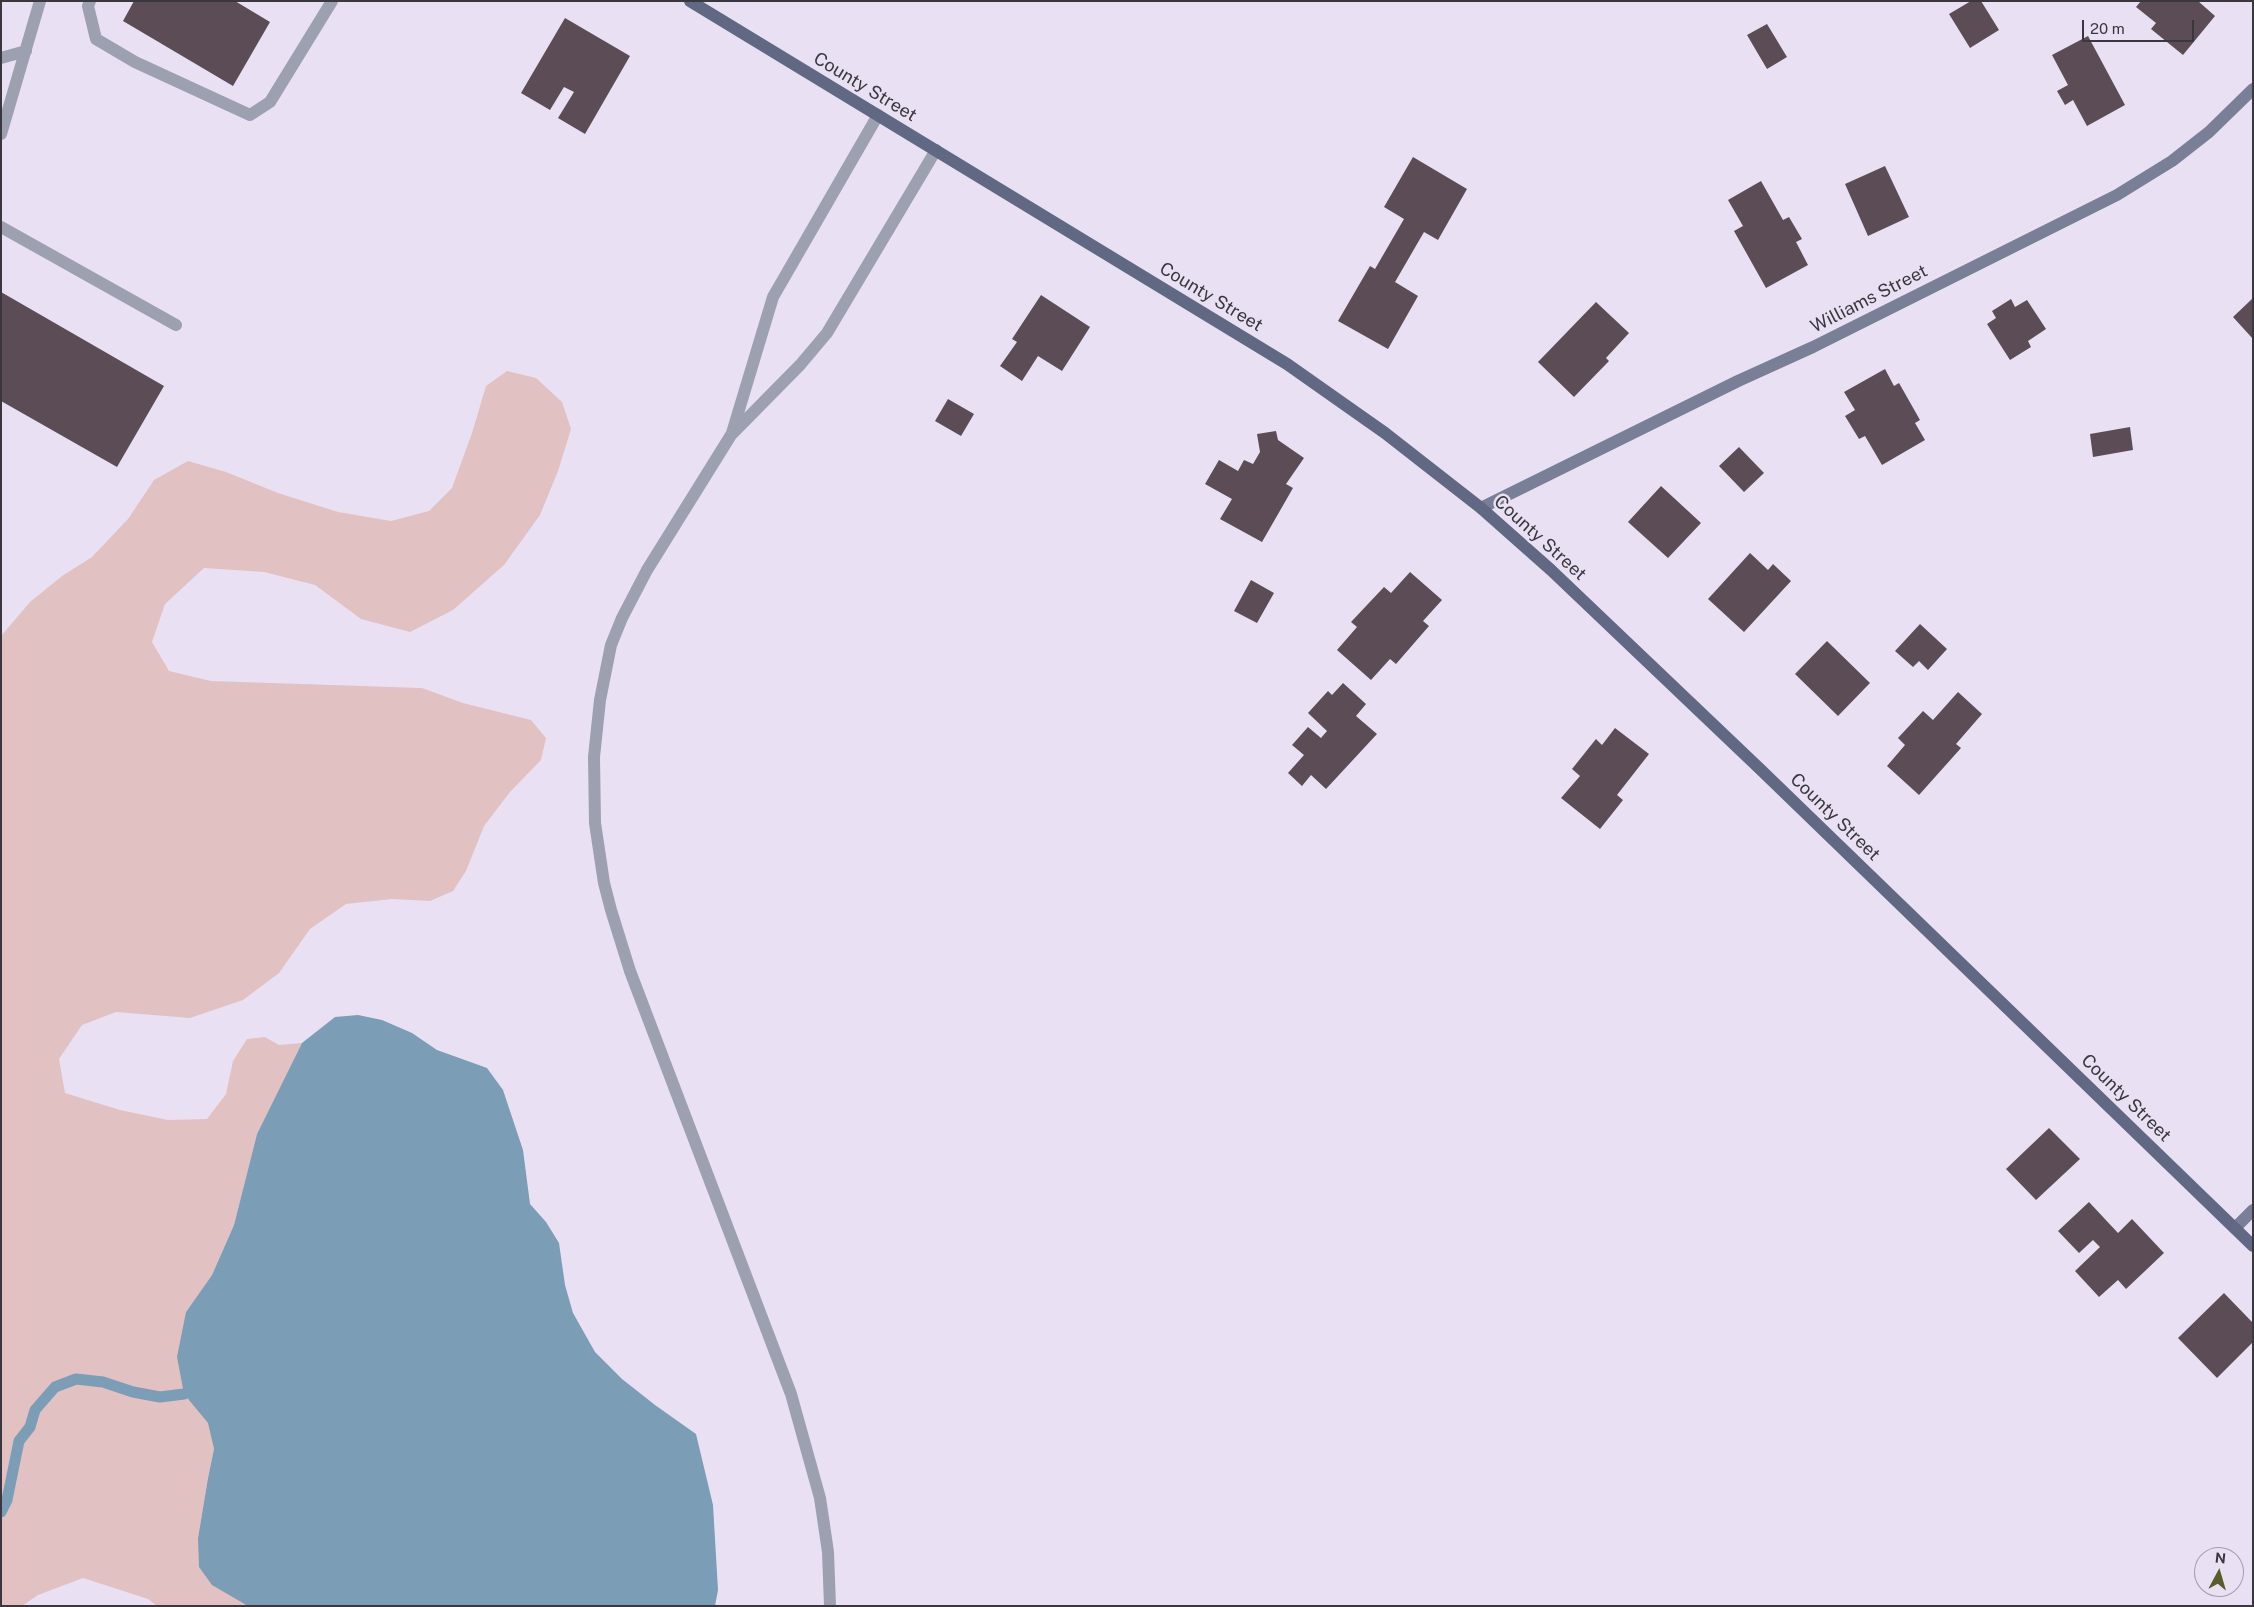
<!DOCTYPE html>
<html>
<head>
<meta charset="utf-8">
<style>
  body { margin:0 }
  #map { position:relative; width:2254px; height:1607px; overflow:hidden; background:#e9e1f3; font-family:"Public Sans",sans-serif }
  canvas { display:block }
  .frame { position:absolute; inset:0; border:2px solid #3a373e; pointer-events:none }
  .north { position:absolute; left:2194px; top:1547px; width:50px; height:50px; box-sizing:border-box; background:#e9e1f3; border:1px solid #a39dab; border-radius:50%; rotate:6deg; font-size:14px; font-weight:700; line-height:20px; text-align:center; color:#3a373e }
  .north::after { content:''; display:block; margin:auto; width:18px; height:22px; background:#585d2b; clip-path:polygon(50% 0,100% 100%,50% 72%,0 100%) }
  .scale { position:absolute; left:2082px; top:20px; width:112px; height:22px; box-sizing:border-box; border:2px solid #3a373e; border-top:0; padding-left:6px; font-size:15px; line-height:18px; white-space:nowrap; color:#3a373e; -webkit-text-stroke:4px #e9e1f3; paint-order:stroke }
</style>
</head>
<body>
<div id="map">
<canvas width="2254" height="1607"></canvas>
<div class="frame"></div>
<div class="north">N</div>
<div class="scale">20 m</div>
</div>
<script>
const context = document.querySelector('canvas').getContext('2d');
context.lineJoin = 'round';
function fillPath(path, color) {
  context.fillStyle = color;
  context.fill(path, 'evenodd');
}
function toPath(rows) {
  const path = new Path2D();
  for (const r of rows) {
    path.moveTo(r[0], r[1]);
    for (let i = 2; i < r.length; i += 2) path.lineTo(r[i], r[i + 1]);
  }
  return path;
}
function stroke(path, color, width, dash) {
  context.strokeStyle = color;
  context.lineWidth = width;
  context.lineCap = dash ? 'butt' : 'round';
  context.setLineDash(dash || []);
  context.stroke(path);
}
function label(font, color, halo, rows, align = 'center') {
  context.font = font + ' "Public Sans",sans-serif';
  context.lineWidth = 5;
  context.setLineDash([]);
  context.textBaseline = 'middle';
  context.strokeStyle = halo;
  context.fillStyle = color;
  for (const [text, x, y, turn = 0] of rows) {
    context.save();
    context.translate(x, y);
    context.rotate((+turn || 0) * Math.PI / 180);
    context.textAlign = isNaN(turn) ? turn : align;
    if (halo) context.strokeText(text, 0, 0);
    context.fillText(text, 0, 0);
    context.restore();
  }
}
fillPath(toPath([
  [507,371,536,378,562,402,571,429,558,471,540,515,504,565,453,610,410,632,361,619,315,585,264,572,204,568,165,604,152,642,169,671,211,681,422,688,463,703,531,720,546,738,541,760,510,792,484,826,466,871,453,891,430,901,392,899,346,904,310,929,279,973,243,1000,190,1018,116,1012,82,1025,59,1059,65,1093,120,1110,168,1120,207,1119,226,1094,233,1061,247,1039,265,1037,279,1045,302,1043,257,1134,234,1225,212,1275,186,1312,184,1394,209,1423,214,1449,208,1478,198,1538,240,1600,248,1606,157,1606,148,1599,83,1578,38,1595,22,1606,1,1606,1,636,30,602,62,576,92,557,128,519,154,480,188,461,226,472,278,493,338,512,391,521,429,511,452,488,472,433,486,386]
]), '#e2c1c3');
fillPath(toPath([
  [358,1015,382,1020,412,1033,437,1050,487,1068,503,1090,523,1150,530,1204,546,1222,559,1243,565,1285,573,1313,595,1352,622,1379,655,1405,696,1434,713,1505,718,1590,715,1606,248,1606,212,1585,199,1567,198,1538,208,1478,214,1449,208,1423,184,1394,177,1357,186,1312,212,1275,234,1225,257,1134,302,1043,335,1017]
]), '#7b9db5');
stroke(toPath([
  [1,1512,7,1500,19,1441,30,1427,35,1410,55,1387,76,1379,103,1382,133,1392,160,1397,184,1394]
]), '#7b9db5', 11);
fillPath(toPath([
  [134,1,235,1,270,22,233,86,123,21],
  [1971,1,1981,1,1999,30,1970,48,1949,14],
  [2141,1,2198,1,2215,16,2183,55,2151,29,2156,23,2136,7],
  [565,18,630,56,585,134,558,118,574,92,564,87,550,110,521,93],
  [1767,24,1787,57,1767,69,1747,35],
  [2088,36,2125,105,2087,126,2073,100,2065,105,2057,91,2068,85,2052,55],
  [1413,157,1467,189,1438,240,1424,232,1395,282,1418,296,1388,349,1338,321,1370,266,1375,269,1404,219,1384,207],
  [1885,166,1909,217,1868,236,1845,184],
  [1761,181,1783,220,1789,217,1802,239,1796,242,1808,265,1766,288,1734,231,1743,226,1728,200],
  [1,292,164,386,117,467,1,401],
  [1041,295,1090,327,1062,371,1038,356,1022,381,1000,366,1017,342,1012,339],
  [2253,298,2253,339,2233,317],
  [2011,299,2015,307,2027,300,2046,329,2028,341,2031,347,2010,360,1987,324,1996,318,1992,311],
  [1596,302,1629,333,1606,358,1609,361,1574,397,1538,362],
  [1885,369,1894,386,1899,383,1920,420,1915,423,1925,440,1882,465,1865,436,1859,439,1845,416,1855,410,1844,392],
  [948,399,974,414,961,436,935,421],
  [2130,427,2133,450,2093,457,2090,434],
  [1276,431,1278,440,1304,458,1286,484,1293,488,1262,542,1220,519,1232,499,1205,484,1219,460,1238,471,1244,460,1253,464,1260,452,1257,434],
  [1739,447,1764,473,1744,492,1719,466],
  [1661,486,1701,523,1668,558,1628,522],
  [1750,553,1768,570,1773,564,1791,581,1744,632,1708,599],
  [1410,572,1442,600,1423,621,1429,626,1396,664,1390,659,1371,680,1337,650,1357,627,1351,622,1384,587,1391,593],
  [1251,580,1274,593,1257,623,1234,611],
  [1920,624,1947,649,1928,670,1919,661,1913,667,1895,651],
  [1827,641,1870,683,1838,716,1795,674],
  [1343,683,1366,704,1356,716,1377,734,1326,789,1311,775,1302,786,1288,773,1304,755,1292,745,1308,727,1321,738,1327,731,1308,713,1328,691,1332,695],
  [1958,692,1982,714,1956,744,1961,748,1919,795,1887,766,1905,745,1898,738,1923,711,1933,720],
  [1615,728,1649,754,1617,795,1623,800,1600,829,1561,798,1580,776,1572,769,1596,739,1602,745],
  [2049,1128,2080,1159,2036,1200,2006,1169],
  [2089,1202,2118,1233,2132,1219,2164,1253,2126,1289,2118,1280,2099,1297,2075,1271,2100,1247,2093,1240,2079,1253,2058,1231],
  [2224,1293,2253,1323,2253,1342,2217,1378,2178,1338]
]), '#5c4c56');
stroke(toPath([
  [90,1,88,6,96,39,135,62,250,115,270,102,332,1],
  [1,58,26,51],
  [1,134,40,1],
  [1,227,176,325],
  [732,433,773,297,878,115],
  [830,1606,828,1552,820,1498,791,1394,630,971,611,910,604,883,595,823,594,757,600,700,611,645,622,618,647,570,731,435,800,365,827,333,936,150]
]), '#9ca0b0', 12);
stroke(toPath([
  [1481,508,1738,381,1813,347,2117,195,2172,161,2209,132,2253,89],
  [2235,1228,2253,1210]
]), '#797f96', 12);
stroke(toPath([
  [690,1,1287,364,1385,433,1481,508,1551,570,1760,769,2253,1246]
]), '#606883', 12);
label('18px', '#3a373e', '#e9e1f3', [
  ["County Street",865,87,31],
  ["County Street",1211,297,31],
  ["Williams Street",1869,299,-27],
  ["County Street",1540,538,42],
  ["County Street",1835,817,44],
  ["County Street",2126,1098,44]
]);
</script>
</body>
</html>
